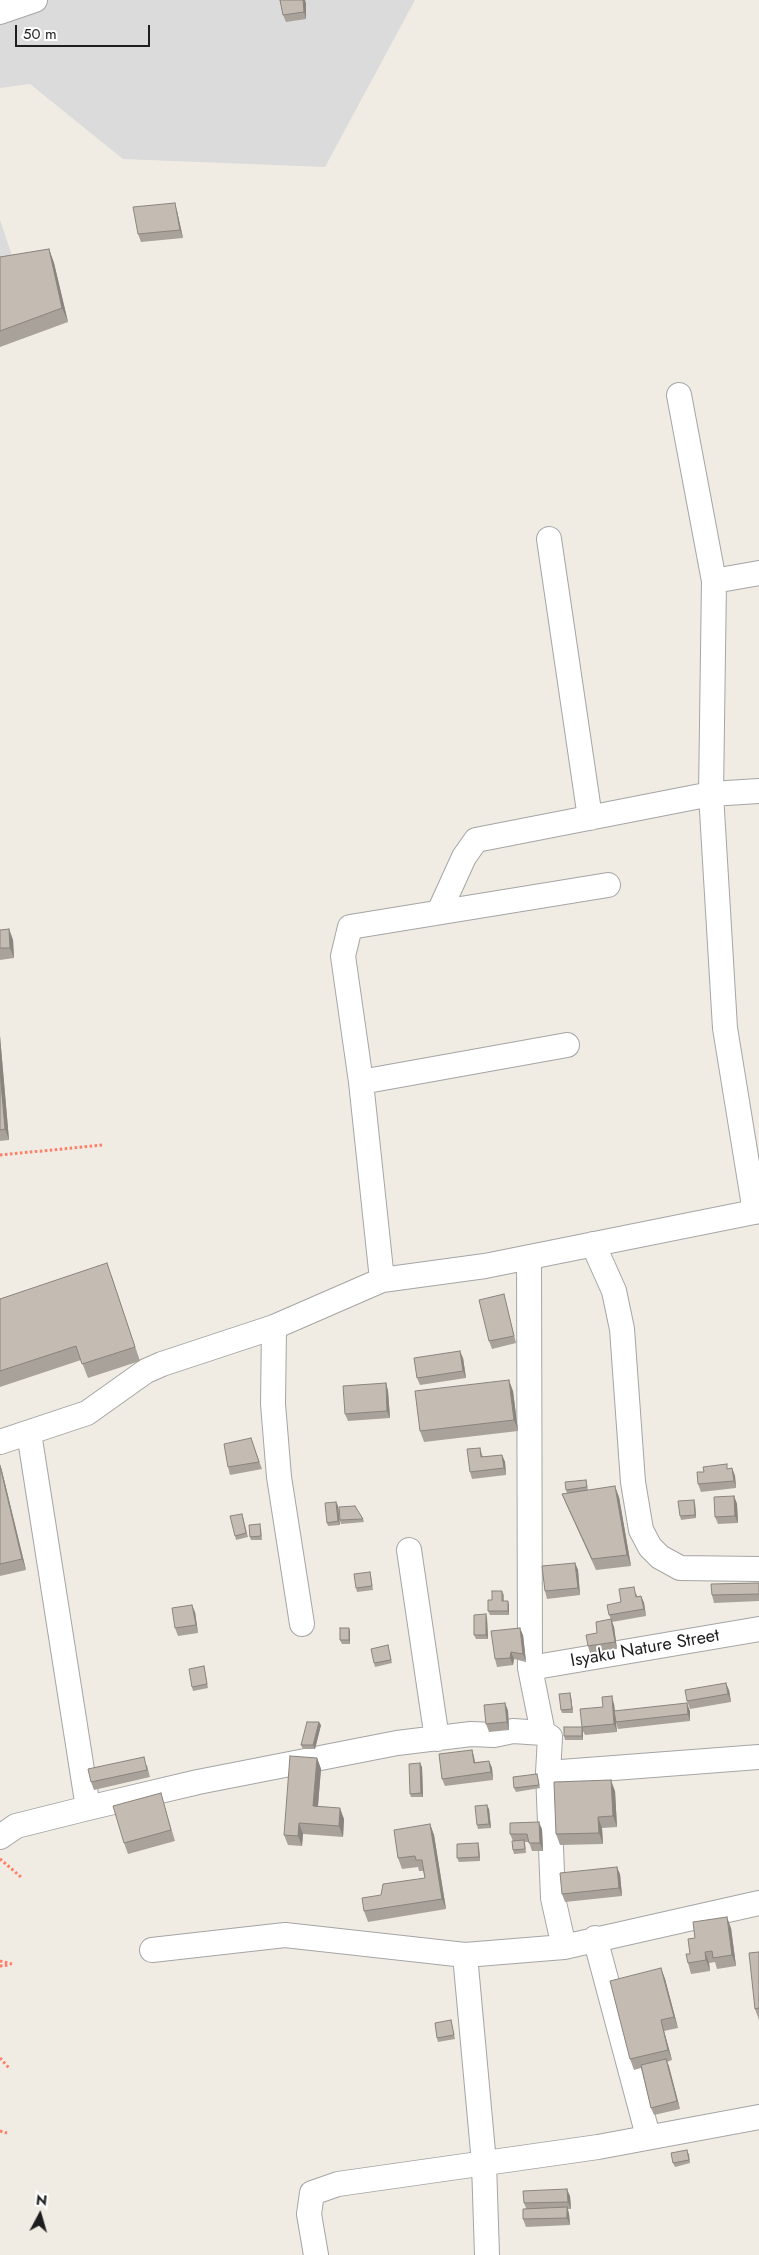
<!DOCTYPE html>
<html>
<head>
<meta charset="utf-8">
<style>
  body { margin:0 }
  #map { position:relative; width:759px; height:2255px; overflow:hidden; background:#f0ece4; font-family:Jost,sans-serif }
  canvas { display:block }
  .north { position:absolute; left:15px; top:2190px; width:50px; height:50px; -webkit-text-stroke:4px #fff; paint-order:stroke; rotate:6deg; font-size:14px; font-weight:700; line-height:20px; text-align:center; color:#1e1e1e }
  .north::after { content:''; display:block; margin:auto; width:18px; height:22px; background:#1e1e1e; clip-path:polygon(50% 0,100% 100%,50% 72%,0 100%) }
  .scale { position:absolute; left:15px; top:25px; width:135px; height:22px; box-sizing:border-box; border:2px solid #1e1e1e; border-top:0; padding-left:6px; font-size:15px; line-height:18px; white-space:nowrap; color:#1e1e1e; -webkit-text-stroke:4px #fff; paint-order:stroke }
</style>
</head>
<body>
<div id="map">
<canvas width="759" height="2255"></canvas>
<div class="north">N</div>
<div class="scale">50 m</div>
</div>
<script>
const context = document.querySelector('canvas').getContext('2d');
context.lineJoin = 'round';
function fillPath(path, color) {
  context.fillStyle = color;
  context.fill(path, 'evenodd');
}
function toPath(rows) {
  const path = new Path2D();
  for (const r of rows) {
    path.moveTo(r[0], r[1]);
    for (let i = 2; i < r.length; i += 2) path.lineTo(r[i], r[i + 1]);
  }
  return path;
}
function stroke(path, color, width, dash) {
  context.strokeStyle = color;
  context.lineWidth = width;
  context.lineCap = dash ? 'butt' : 'round';
  context.setLineDash(dash || []);
  context.stroke(path);
}
function label(font, color, halo, rows, align = 'center') {
  context.font = font + ' Jost,sans-serif';
  context.lineWidth = 4;
  context.setLineDash([]);
  context.textBaseline = 'middle';
  context.strokeStyle = halo;
  context.fillStyle = color;
  for (const [text, x, y, turn = 0] of rows) {
    context.save();
    context.translate(x, y);
    context.rotate((+turn || 0) * Math.PI / 180);
    context.textAlign = isNaN(turn) ? turn : align;
    if (halo) context.strokeText(text, 0, 0);
    context.fillText(text, 0, 0);
    context.restore();
  }
}
fillPath(toPath([
  [0,0,415,0,325,167,123,159,30,84,0,88],
  [0,220,24,291,0,304]
]), '#dcdbdb');
const minor = toPath([
  [0,12,35,0],
  [679,395,714,581,711,794,725,1028,755,1212],
  [549,539,590,818],
  [714,581,759,573],
  [439,912,464,857,476,840,711,794,759,791],
  [361,1082,567,1045],
  [593,1244,614,1291,622,1329,633,1482,641,1530,650,1547,660,1557,680,1568,759,1569],
  [529,1257,530,1668,543,1733],
  [382,1280,361,1082,343,956,350,927,608,885],
  [274,1327,273,1404,279,1477,302,1624],
  [29,1433,88,1808],
  [0,1442,87,1413,146,1371,162,1364,274,1327,382,1280,485,1266,759,1211],
  [409,1550,437,1739],
  [530,1668,759,1629],
  [548,1773,759,1757],
  [0,1837,16,1826,88,1808,198,1782,397,1743,471,1734,494,1735,513,1731,543,1733,550,1737,548,1773,553,1898,564,1947],
  [595,1938,648,2136],
  [152,1950,285,1935,465,1955,564,1947,759,1903],
  [465,1955,484,2163,487,2255],
  [316,2255,309,2214,312,2193,338,2184,598,2147,759,2117]
]);
stroke(minor, '#a5a5a5', 26);
stroke(toPath([
  [0,1155,103,1145],
  [0,1859,21,1877],
  [0,1961,12,1964],
  [0,1966,9,1965],
  [0,2058,9,2068],
  [0,2131,7,2133]
]), '#fe7f66', 3, [2.5, 2.5]);
stroke(minor, '#fff', 24);
fillPath(toPath([
  [306,3,306,19,286,22,283,15],
  [177,211,183,238,141,242,138,234],
  [49,249,54,263,68,322,0,347,0,257],
  [9,929,13,940,14,958,0,960,0,930],
  [0,1036,9,1140,0,1141],
  [112,1277,140,1361,88,1378,81,1360,0,1387,0,1299],
  [506,1302,516,1343,492,1349,489,1341],
  [463,1358,466,1378,420,1385,417,1378],
  [386,1383,388,1391,390,1418,348,1421,345,1414],
  [513,1391,518,1431,424,1442,420,1431],
  [251,1438,262,1469,230,1475,228,1467],
  [480,1448,483,1457,502,1455,505,1462,506,1475,472,1479,470,1472],
  [0,1464,2,1471,26,1570,0,1576],
  [732,1468,735,1476,736,1488,701,1492,698,1484,728,1469],
  [586,1480,588,1490,619,1497,631,1566,596,1570,566,1504,562,1494,567,1493,566,1490],
  [734,1496,737,1504,738,1523,718,1524,715,1517],
  [336,1502,338,1506,340,1525,328,1526,327,1523],
  [695,1503,696,1518,681,1520,680,1516],
  [243,1517,248,1537,236,1540,235,1536],
  [363,1519,364,1522,341,1524,340,1520],
  [261,1528,262,1540,251,1540,250,1537],
  [575,1563,578,1570,580,1595,547,1599,545,1591],
  [370,1572,371,1576,373,1590,357,1592,356,1588],
  [759,1583,759,1601,714,1603,712,1595],
  [502,1591,504,1595,504,1601,509,1605,509,1615,490,1615,488,1611,492,1600],
  [637,1594,637,1597,641,1596,644,1603,646,1616,612,1622,614,1627,617,1649,590,1653,588,1646,597,1633,611,1619,609,1615,621,1602],
  [195,1612,198,1633,178,1636,175,1628],
  [487,1618,488,1639,476,1639,474,1635],
  [350,1631,350,1644,342,1644,340,1640],
  [523,1635,526,1662,514,1659,513,1665,497,1667,495,1659],
  [388,1645,392,1663,375,1667,374,1663],
  [204,1666,205,1670,208,1688,193,1691,192,1687],
  [729,1690,731,1702,690,1709,687,1701],
  [571,1697,573,1713,562,1713,561,1710],
  [505,1703,508,1711,509,1730,489,1732,486,1724],
  [614,1704,615,1711,690,1711,690,1721,618,1729,616,1722,617,1732,585,1735,583,1731,583,1740,565,1740,564,1736,582,1727,603,1707],
  [321,1725,315,1749,303,1749,301,1745],
  [472,1750,474,1757,475,1762,489,1761,492,1768,493,1780,445,1786,442,1779],
  [317,1758,321,1769,318,1806,344,1819,343,1837,303,1834,302,1846,288,1845,284,1835],
  [147,1765,150,1777,94,1790,91,1782],
  [422,1767,423,1797,411,1797,410,1794],
  [538,1778,540,1788,516,1792,514,1788],
  [615,1791,617,1827,602,1828,603,1844,560,1845,556,1834],
  [164,1804,175,1841,128,1854,124,1843],
  [489,1809,491,1828,478,1829,477,1825],
  [430,1824,434,1835,446,1909,368,1922,364,1911,425,1878,423,1871,419,1871,418,1867,402,1869,398,1858],
  [542,1829,543,1851,532,1851,529,1842,525,1842,526,1853,514,1854,513,1850,513,1841,510,1834],
  [479,1847,480,1861,459,1862,457,1858],
  [620,1874,622,1896,565,1902,562,1894],
  [731,1928,736,1966,717,1969,715,1962,709,1963,710,1971,691,1974,688,1963,695,1938],
  [759,1952,759,2020,755,2009],
  [661,1968,665,1979,678,2028,664,2031,672,2060,667,2062,680,2109,654,2115,651,2108,641,2068,634,2070,630,2059],
  [451,2020,455,2039,438,2042,437,2038],
  [689,2153,690,2163,675,2167,673,2163],
  [570,2196,571,2209,568,2209,569,2214,570,2225,526,2227,523,2219,526,2208,524,2203]
]), '#a9a29a');
fillPath(toPath([
  [303,0,305,0,306,3,306,19,304,12],
  [175,203,177,211,183,238,180,230],
  [49,249,54,263,68,322,62,308],
  [9,929,13,940,14,958,10,948],
  [0,1036,9,1140,5,1129,0,1071],
  [460,1351,463,1358,466,1378,463,1371],
  [509,1380,513,1391,518,1431,514,1420],
  [386,1383,388,1391,390,1418,387,1411],
  [502,1455,505,1462,506,1475,504,1468],
  [0,1464,2,1471,26,1570,22,1559],
  [732,1468,735,1476,736,1488,734,1481],
  [615,1486,619,1497,631,1566,627,1555],
  [734,1496,737,1504,738,1523,735,1516],
  [694,1500,695,1503,696,1518,695,1515],
  [336,1502,338,1506,340,1525,338,1521],
  [575,1563,578,1570,580,1595,578,1588],
  [641,1596,644,1603,646,1616,644,1609],
  [508,1601,509,1605,509,1615,508,1611],
  [192,1605,195,1612,198,1633,196,1625],
  [486,1614,487,1618,488,1639,486,1635],
  [611,1619,614,1627,617,1649,615,1642],
  [349,1628,350,1631,350,1644,349,1640],
  [520,1628,523,1635,526,1662,523,1654],
  [511,1652,514,1659,513,1665,510,1658],
  [726,1683,729,1690,731,1702,728,1694],
  [570,1693,571,1697,573,1713,572,1709],
  [612,1696,614,1704,617,1732,614,1724],
  [505,1703,508,1711,509,1730,507,1722],
  [687,1703,690,1711,690,1721,688,1714],
  [319,1722,321,1725,315,1749,313,1745],
  [582,1727,583,1731,583,1740,582,1736],
  [472,1750,474,1757,476,1770,474,1763],
  [317,1758,321,1769,317,1817,313,1806],
  [489,1761,492,1768,493,1780,491,1772],
  [420,1763,422,1767,423,1797,421,1793],
  [611,1780,615,1791,617,1827,613,1816],
  [487,1805,489,1809,491,1828,489,1824],
  [340,1808,344,1819,343,1837,339,1826],
  [598,1817,602,1828,603,1844,599,1833],
  [539,1822,542,1829,543,1851,540,1843],
  [299,1823,303,1834,302,1846,298,1836],
  [430,1824,434,1835,446,1909,442,1899],
  [478,1843,479,1847,480,1861,479,1857],
  [617,1867,620,1874,622,1896,619,1888],
  [727,1917,731,1928,736,1966,732,1955],
  [705,1952,709,1963,710,1971,706,1960],
  [661,1968,665,1979,678,2028,674,2017],
  [661,2020,664,2031,672,2060,668,2050],
  [666,2059,669,2066,680,2109,677,2101],
  [567,2189,570,2196,571,2209,568,2202],
  [567,2207,569,2214,570,2225,567,2218]
]), '#89847d');
const building = toPath([
  [280,0,303,0,304,12,283,15,280,0],
  [175,203,180,230,138,234,133,207,175,203],
  [49,249,62,308,0,331,0,257,49,249],
  [9,929,10,948,0,948,0,930,9,929],
  [0,1071,5,1129,0,1130,0,1071],
  [107,1263,135,1347,82,1364,76,1346,0,1371,0,1299,107,1263],
  [504,1294,514,1336,489,1341,479,1300,504,1294],
  [460,1351,463,1371,417,1378,414,1358,460,1351],
  [509,1380,514,1420,420,1431,415,1391,509,1380],
  [386,1383,387,1411,345,1414,343,1386,386,1383],
  [251,1438,259,1462,228,1467,224,1444,251,1438],
  [480,1448,481,1457,502,1455,504,1468,470,1472,467,1449,480,1448],
  [727,1464,727,1469,732,1468,734,1481,698,1484,697,1472,704,1472,703,1467,727,1464],
  [0,1466,22,1559,0,1564,0,1466],
  [586,1480,587,1487,566,1490,565,1482,586,1480],
  [615,1486,627,1555,592,1559,562,1494,615,1486],
  [734,1496,735,1516,715,1517,714,1497,734,1496],
  [694,1500,695,1515,680,1516,678,1501,694,1500],
  [336,1502,338,1521,327,1523,325,1503,336,1502],
  [355,1506,363,1519,340,1520,339,1507,355,1506],
  [242,1514,246,1533,235,1536,230,1516,242,1514],
  [260,1524,261,1536,250,1537,249,1525,260,1524],
  [575,1563,578,1588,545,1591,542,1566,575,1563],
  [370,1572,372,1586,356,1588,354,1574,370,1572],
  [759,1583,759,1594,712,1595,711,1584,759,1583],
  [634,1587,636,1597,641,1596,644,1609,609,1615,607,1605,621,1602,619,1589,634,1587],
  [492,1591,502,1591,502,1601,508,1601,508,1611,488,1611,488,1600,492,1600,492,1591],
  [192,1605,196,1625,175,1628,172,1608,192,1605],
  [486,1614,486,1635,474,1635,474,1615,486,1614],
  [611,1619,615,1642,588,1646,586,1635,597,1633,596,1622,611,1619],
  [340,1628,349,1628,349,1640,340,1640,340,1628],
  [520,1628,523,1654,511,1652,510,1658,495,1659,491,1631,520,1628],
  [388,1645,391,1660,374,1663,371,1649,388,1645],
  [204,1666,207,1684,192,1687,189,1669,204,1666],
  [726,1683,728,1694,687,1701,685,1690,726,1683],
  [570,1693,572,1709,561,1710,559,1694,570,1693],
  [612,1696,614,1724,582,1727,580,1709,603,1707,602,1697,612,1696],
  [505,1703,507,1722,486,1724,484,1705,505,1703],
  [687,1703,688,1714,616,1722,614,1711,687,1703],
  [307,1722,319,1722,313,1745,301,1745,307,1722],
  [564,1727,582,1727,582,1736,564,1736,564,1727],
  [472,1750,474,1763,489,1761,491,1772,442,1779,439,1754,472,1750],
  [290,1756,317,1758,313,1806,340,1808,339,1826,299,1823,298,1836,284,1835,290,1756],
  [144,1757,147,1770,91,1782,88,1769,144,1757],
  [420,1763,421,1793,410,1794,409,1764,420,1763],
  [537,1774,539,1785,514,1788,513,1777,537,1774],
  [611,1780,613,1816,598,1817,599,1833,556,1834,554,1782,611,1780],
  [161,1793,171,1830,124,1843,113,1806,161,1793],
  [487,1805,489,1824,477,1825,475,1806,487,1805],
  [539,1822,540,1843,529,1843,527,1834,510,1834,510,1823,539,1822],
  [430,1824,442,1899,364,1911,362,1898,381,1895,383,1884,425,1878,422,1860,416,1860,415,1856,398,1858,394,1830,430,1824],
  [524,1840,525,1849,513,1850,512,1841,524,1840],
  [478,1843,479,1857,457,1858,457,1844,478,1843],
  [617,1867,619,1888,562,1894,560,1873,617,1867],
  [727,1917,732,1955,713,1958,712,1951,705,1952,706,1960,688,1963,686,1954,690,1954,688,1939,695,1938,693,1922,727,1917],
  [759,1952,759,2008,755,2009,749,1953,759,1952],
  [661,1968,674,2017,661,2020,668,2050,630,2059,610,1981,661,1968],
  [451,2020,454,2035,437,2038,435,2023,451,2020],
  [666,2059,677,2101,651,2108,641,2065,666,2059],
  [687,2150,689,2160,673,2163,671,2153,687,2150],
  [567,2189,568,2202,524,2203,523,2191,567,2189],
  [567,2207,567,2218,523,2219,523,2209,567,2207]
]);
fillPath(building, '#c4bcb3');
stroke(building, '#89847d', 1);
label('18px', '#1e1e1e', '#fff', [
  ["Isyaku Nature Street",645,1649,-10]
]);
</script>
</body>
</html>
